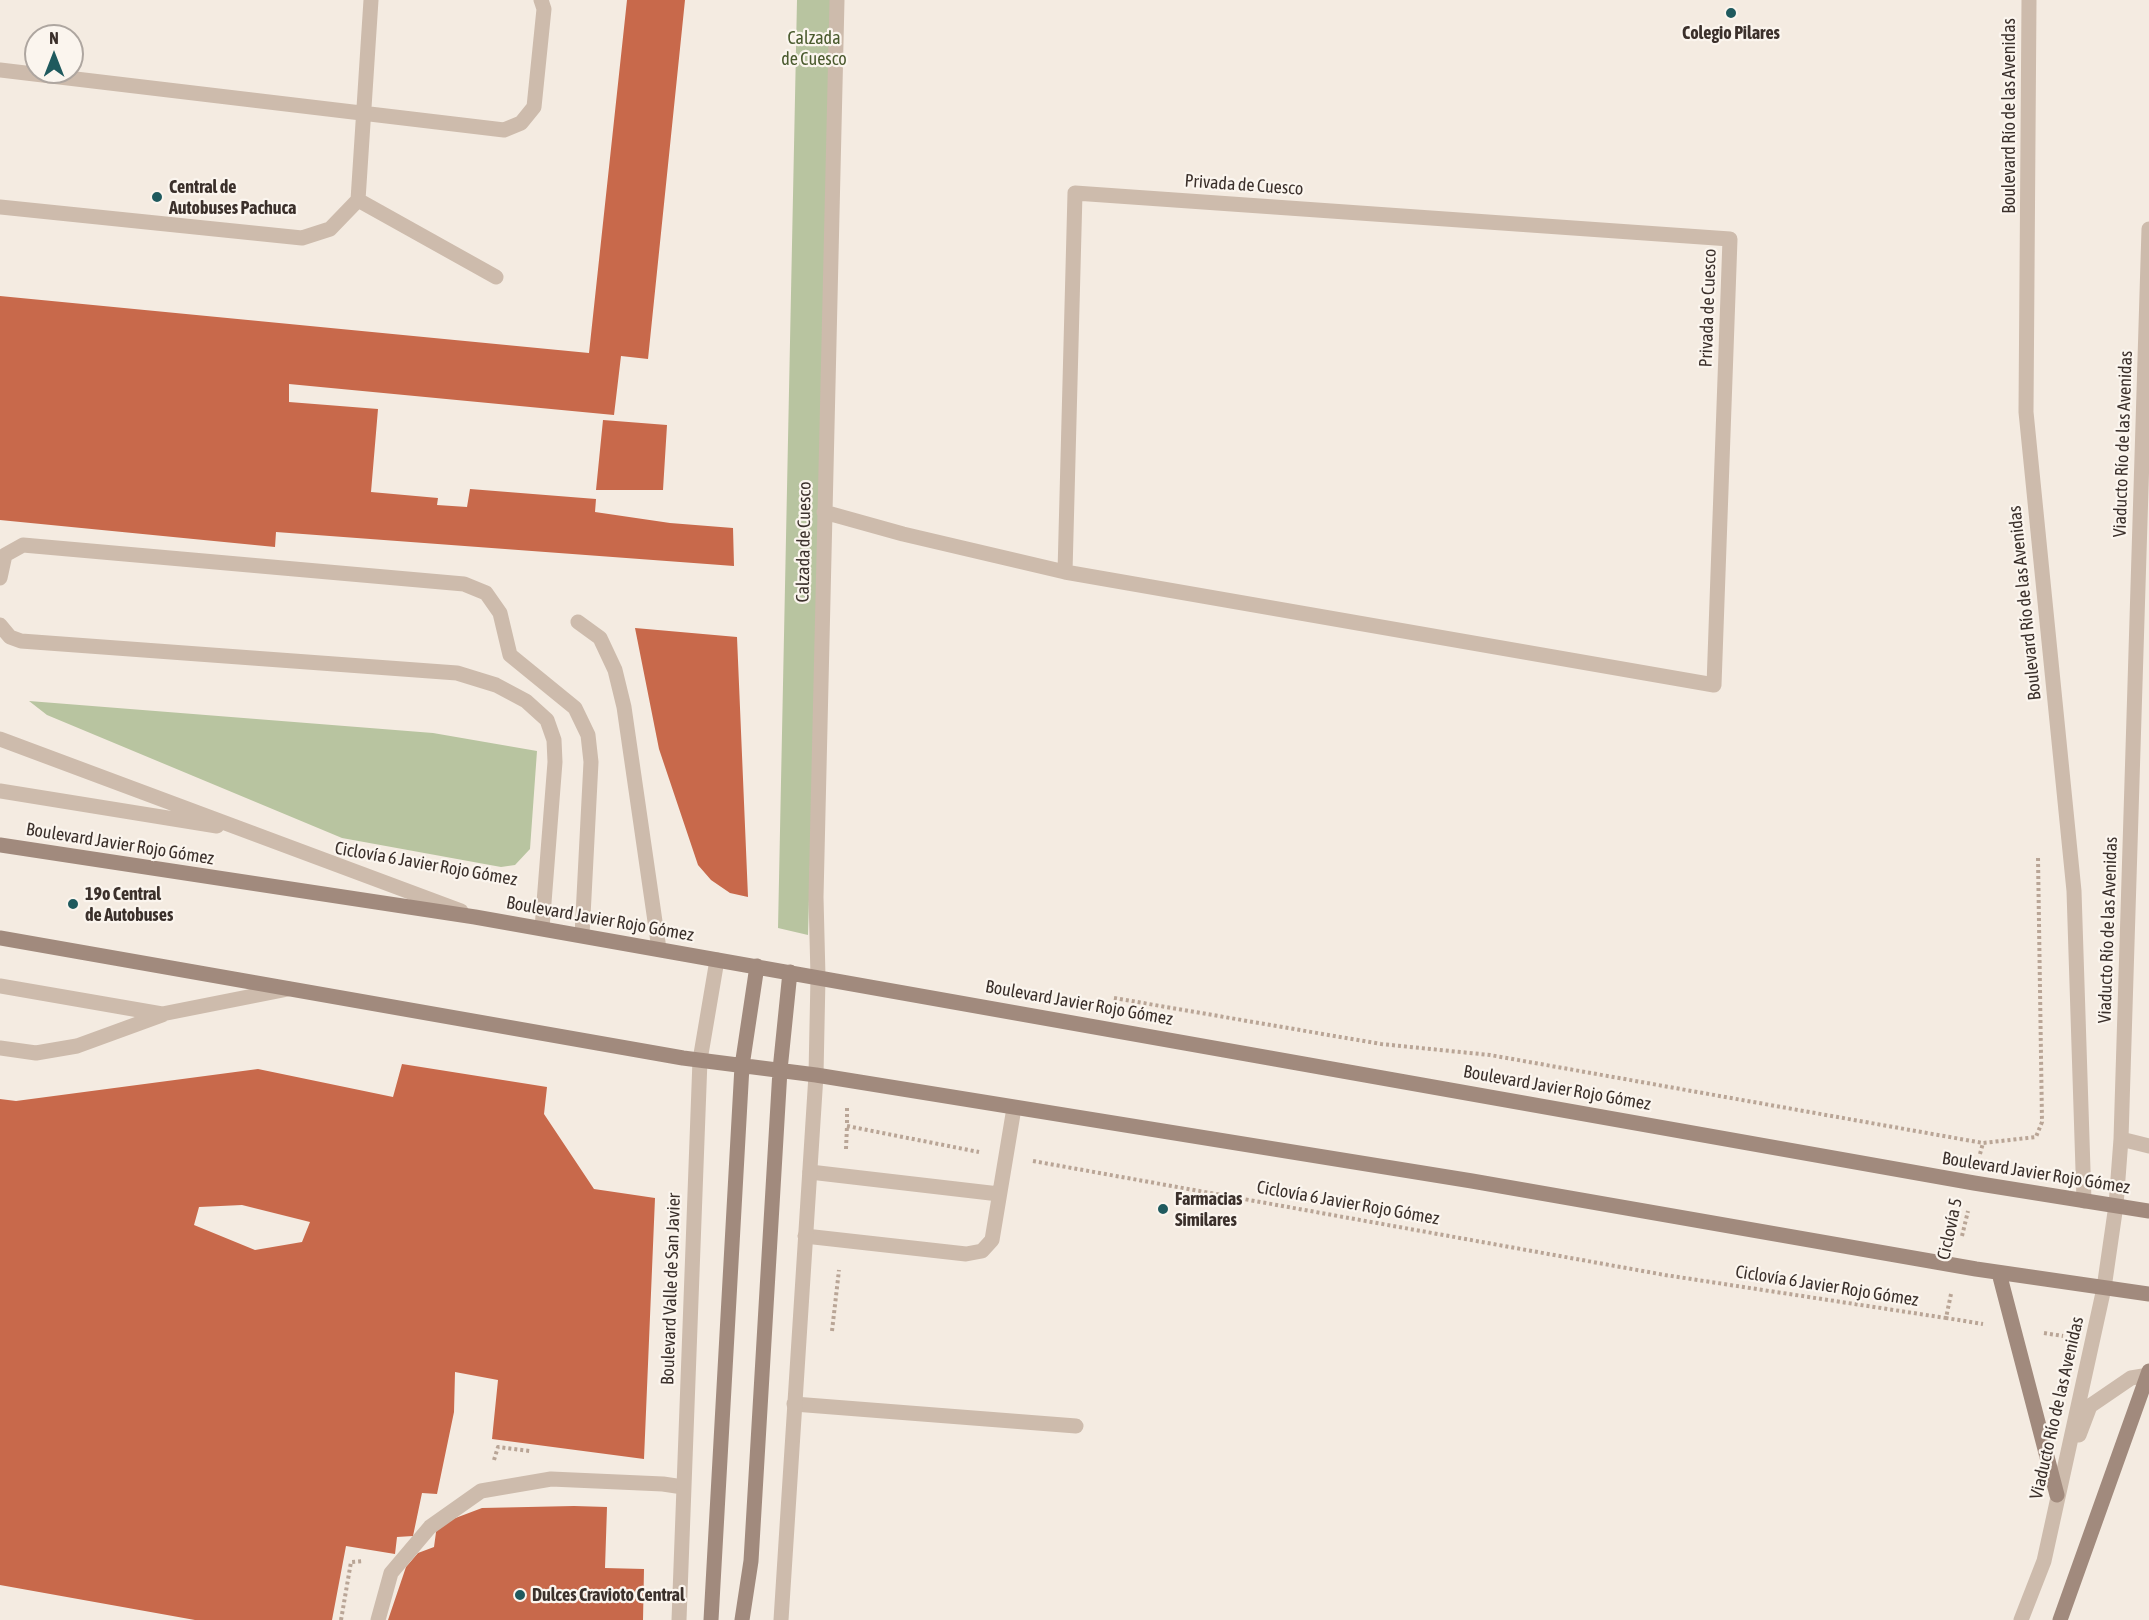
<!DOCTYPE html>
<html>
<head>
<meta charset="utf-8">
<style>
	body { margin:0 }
	#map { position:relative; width:2149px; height:1620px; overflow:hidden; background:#f4ebe1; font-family:"Asap Condensed",sans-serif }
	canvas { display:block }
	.north { position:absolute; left:24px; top:24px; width:60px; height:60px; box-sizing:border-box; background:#fbf5ee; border:2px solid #aea6a0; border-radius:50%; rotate:0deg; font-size:16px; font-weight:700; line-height:24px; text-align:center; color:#3b302b }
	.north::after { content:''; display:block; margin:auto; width:21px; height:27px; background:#1f5a5e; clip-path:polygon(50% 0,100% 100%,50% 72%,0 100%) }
</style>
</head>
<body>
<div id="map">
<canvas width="2149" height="1620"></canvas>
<div class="north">N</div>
</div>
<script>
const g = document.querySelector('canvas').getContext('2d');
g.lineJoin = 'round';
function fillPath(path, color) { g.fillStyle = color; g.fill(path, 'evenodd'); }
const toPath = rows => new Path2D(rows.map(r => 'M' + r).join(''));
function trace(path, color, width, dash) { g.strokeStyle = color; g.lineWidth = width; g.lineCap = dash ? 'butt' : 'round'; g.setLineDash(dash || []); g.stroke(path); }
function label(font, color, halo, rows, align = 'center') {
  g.font = font + ' "Asap Condensed",sans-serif'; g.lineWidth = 4.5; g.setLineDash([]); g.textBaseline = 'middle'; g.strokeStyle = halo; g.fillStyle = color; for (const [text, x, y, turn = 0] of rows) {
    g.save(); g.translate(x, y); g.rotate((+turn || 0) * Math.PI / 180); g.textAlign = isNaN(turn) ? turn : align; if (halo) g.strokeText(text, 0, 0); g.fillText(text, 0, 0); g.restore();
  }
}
const green = toPath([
	[797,0,834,0,808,935,778,928],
	[29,701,433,733,537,751,530,849,515,865,501,867,342,838,47,715]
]);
const building = toPath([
	[627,0,685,0,648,359,621,356,614,415,289,384,289,402,378,409,371,492,438,498,437,505,467,507,470,489,596,499,595,512,670,523,733,528,734,566,276,532,275,547,0,520,0,296,589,353],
	[603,420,667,425,663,490,596,490],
	[635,628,737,637,748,897,730,893,711,880,698,865,659,749],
	[402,1064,547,1087,544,1114,594,1189,655,1198,644,1459,492,1439,498,1380,455,1372,454,1412,437,1494,422,1493,413,1536,397,1537,395,1554,346,1546,332,1620,195,1620,0,1585,0,1099,16,1101,258,1069,393,1097],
	[242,1205,310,1222,302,1242,255,1250,194,1225,199,1207],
	[574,1506,607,1507,605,1568,644,1569,643,1620,388,1620,406,1567,418,1553,434,1547,437,1525,482,1508]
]);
const path = toPath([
	[1114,998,1381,1044,1490,1055,1983,1143],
	[847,1108,847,1126,979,1152],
	[846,1149,847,1126],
	[1980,1154,1983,1143,2036,1137,2042,1122,2038,857],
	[1033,1161,1665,1275,1946,1318],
	[1962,1236,1968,1211],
	[1951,1294,1946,1318,1983,1324],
	[832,1331,839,1270],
	[2044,1333,2063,1336],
	[494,1460,498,1447,530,1451],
	[341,1620,351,1562,364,1561]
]);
const service = toPath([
	[0,70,504,130,521,123,534,107,544,9,541,0],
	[358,200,496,277],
	[0,207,302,238,330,229,358,200,371,0],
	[0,578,5,555,23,545,464,584,486,593,500,613,510,655,575,708,588,735,591,762,582,935],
	[578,622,600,638,615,670,624,707,659,949],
	[0,625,10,637,21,641,457,673,496,685,526,701,547,720,554,740,555,762,542,928],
	[0,739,461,911],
	[0,791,217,826],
	[0,986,162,1014,288,989],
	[0,1048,36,1053,77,1046,162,1015],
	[810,1172,999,1194],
	[805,1236,966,1254,982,1251,992,1240,1014,1108],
	[794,1404,1076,1426],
	[378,1620,391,1573,430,1527,481,1491,551,1479,663,1484,683,1487]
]);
const minor = toPath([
	[2029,0,2026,412,2074,891,2084,1201],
	[824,512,903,534,1065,572,1714,685,1730,239,1075,193,1065,572],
	[818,977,816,897,837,0]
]);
const tertiary = toPath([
	[2121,1139,2149,1146],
	[2079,1435,2090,1406,2131,1378,2149,1375],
	[679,1620,700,1060,717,960],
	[781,1620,816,1075,818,977],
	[2021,1620,2044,1561,2104,1288,2116,1205,2121,1139,2149,229]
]);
const secondary = toPath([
	[0,845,475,917,1974,1183,2149,1211],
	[0,938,683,1058,816,1075,1472,1181,1976,1269,2149,1294],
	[1999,1273,2057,1495],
	[711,1620,742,1066,757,966],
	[742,1620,751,1561,780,1070,790,972]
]);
const secondaryBridge = toPath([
	[2060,1620,2149,1371]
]);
const markers = [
	[1731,13,6,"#1f5a5e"],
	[157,197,6,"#1f5a5e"],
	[73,904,6,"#1f5a5e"],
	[1163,1209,6,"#1f5a5e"],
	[520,1595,6,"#1f5a5e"]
];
const poiNames = [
	["Colegio Pilares",1731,33,"center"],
	["Central de",169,187],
	["Autobuses Pachuca",169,208],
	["19o Central",85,894],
	["de Autobuses",85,915],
	["Farmacias",1175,1199],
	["Similares",1175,1220],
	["Dulces Cravioto Central",532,1595]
];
const parkNames = [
	["Calzada",814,38],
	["de Cuesco",814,59]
];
const streetNames = [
	["Boulevard Río de las Avenidas",2009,116,-90],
	["Privada de Cuesco",1244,185,4],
	["Privada de Cuesco",1708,308,-88],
	["Viaducto Río de las Avenidas",2123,444,-88],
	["Calzada de Cuesco",804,542,-89],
	["Boulevard Río de las Avenidas",2025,603,-96],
	["Boulevard Javier Rojo Gómez",120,844,9],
	["Ciclovía 6 Javier Rojo Gómez",426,864,10],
	["Boulevard Javier Rojo Gómez",600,919,10],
	["Viaducto Río de las Avenidas",2108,930,-88],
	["Boulevard Javier Rojo Gómez",1079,1003,10],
	["Boulevard Javier Rojo Gómez",1557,1088,10],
	["Boulevard Javier Rojo Gómez",2036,1173,9],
	["Ciclovía 6 Javier Rojo Gómez",1348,1203,10],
	["Ciclovía 5",1950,1229,-78],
	["Ciclovía 6 Javier Rojo Gómez",1827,1286,9],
	["Boulevard Valle de San Javier",671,1289,-88],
	["Viaducto Río de las Avenidas",2057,1408,-77]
];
fillPath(green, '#b8c4a0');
fillPath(building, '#c8694b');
trace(path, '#b9a596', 4, [3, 3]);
trace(service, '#cdbbac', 15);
trace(minor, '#cdbbac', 15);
trace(tertiary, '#cdbbac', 15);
trace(secondary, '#a18a7d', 15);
trace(secondaryBridge, '#a18a7d', 15);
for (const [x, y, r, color] of markers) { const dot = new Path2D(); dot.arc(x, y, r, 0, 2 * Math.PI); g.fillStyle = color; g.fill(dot); trace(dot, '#fbf5ee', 2); }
label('bold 18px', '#3b302b', '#fbf5ee', poiNames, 'left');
label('18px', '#4a5a2e', '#fbf5ee', parkNames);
label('18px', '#3b302b', '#fbf5ee', streetNames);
</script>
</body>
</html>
